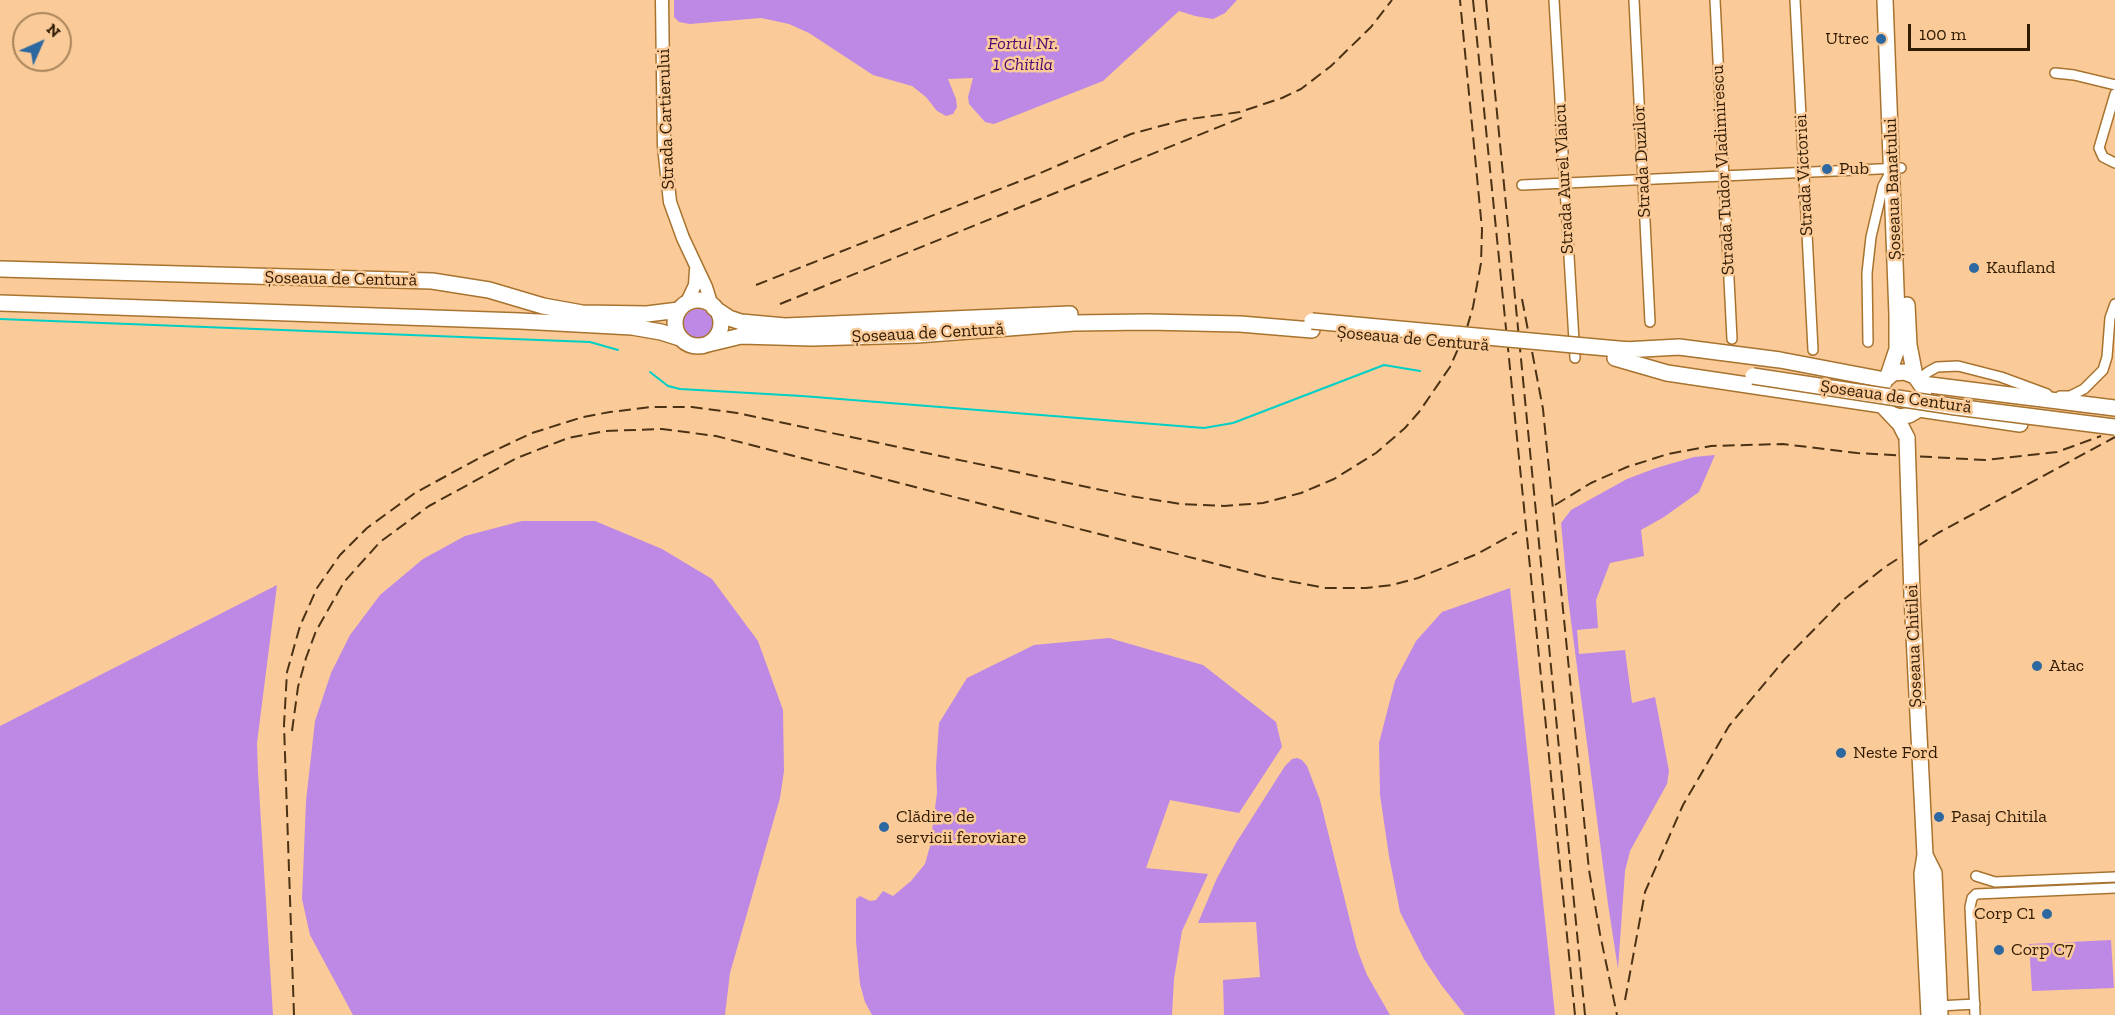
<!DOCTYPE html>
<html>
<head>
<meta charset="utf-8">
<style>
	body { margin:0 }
	#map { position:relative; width:2115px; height:1015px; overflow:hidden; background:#facb98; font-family:"Zilla Slab",serif }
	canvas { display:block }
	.north { position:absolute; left:12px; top:12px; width:60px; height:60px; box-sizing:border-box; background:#facb98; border:2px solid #a9845b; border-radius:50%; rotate:45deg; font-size:16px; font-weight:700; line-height:24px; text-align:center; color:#301a00 }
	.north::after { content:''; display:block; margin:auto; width:21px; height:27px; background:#2d68a0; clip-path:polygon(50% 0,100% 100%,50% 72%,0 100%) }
	.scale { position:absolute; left:1908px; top:24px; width:122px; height:27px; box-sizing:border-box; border:3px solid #301a00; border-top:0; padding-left:8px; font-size:18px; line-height:21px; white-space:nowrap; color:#301a00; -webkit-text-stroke:4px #facb98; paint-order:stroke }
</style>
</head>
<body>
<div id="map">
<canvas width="2115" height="1015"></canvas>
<div class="north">N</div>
<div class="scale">100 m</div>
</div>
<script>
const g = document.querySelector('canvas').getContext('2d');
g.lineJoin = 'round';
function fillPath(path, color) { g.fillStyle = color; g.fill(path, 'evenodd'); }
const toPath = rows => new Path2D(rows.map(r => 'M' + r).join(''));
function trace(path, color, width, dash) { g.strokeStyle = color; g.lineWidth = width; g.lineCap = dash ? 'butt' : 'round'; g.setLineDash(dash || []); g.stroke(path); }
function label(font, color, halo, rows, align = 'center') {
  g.font = font + ' "Zilla Slab",serif'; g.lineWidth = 5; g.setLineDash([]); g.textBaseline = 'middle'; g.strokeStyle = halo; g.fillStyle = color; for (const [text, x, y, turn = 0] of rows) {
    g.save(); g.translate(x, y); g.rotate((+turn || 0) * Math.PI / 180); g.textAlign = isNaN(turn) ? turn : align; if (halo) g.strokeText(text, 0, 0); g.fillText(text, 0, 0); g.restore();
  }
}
const green = toPath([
	[674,0,1237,0,1225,13,1213,19,1195,16,1179,11,1103,81,994,124,985,122,969,104,968,97,973,78,948,79,956,99,957,107,953,114,946,116,937,111,926,97,912,86,873,75,809,33,789,24,761,18,690,24,679,22,674,17],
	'683 324a15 15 0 1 1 30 0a15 15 0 1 1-30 0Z',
	[1715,455,1699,492,1664,517,1641,530,1644,556,1610,563,1596,600,1598,628,1577,630,1579,654,1625,650,1632,703,1655,697,1669,771,1667,784,1630,851,1625,871,1618,969,1608,904,1568,598,1561,523,1571,510,1627,479,1656,468,1694,457],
	[522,521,595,521,662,549,712,579,758,641,783,710,784,771,780,798,730,973,725,1015,353,1015,310,935,302,899,306,801,315,721,331,673,350,635,380,595,423,559,465,536],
	[277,585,257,743,258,773,273,1015,0,1015,0,726],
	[1510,588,1555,1015,1465,1015,1442,986,1424,959,1400,912,1389,856,1380,795,1379,743,1395,681,1416,641,1442,612],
	[1109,638,1203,665,1276,722,1282,747,1239,813,1170,800,1146,868,1208,874,1182,931,1174,979,1172,1015,872,1015,865,1002,860,984,856,941,856,899,860,896,870,901,876,900,883,891,893,896,911,881,925,864,930,846,937,793,936,767,939,723,967,678,1034,645],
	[1297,758,1302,760,1307,766,1320,800,1357,949,1367,975,1390,1015,1224,1015,1223,980,1260,977,1256,922,1198,923,1217,878,1236,843,1285,766,1292,759],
	[2111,940,2114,988,2032,991,2029,944]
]);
const stream = toPath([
	[0,319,590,342,618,350],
	[650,372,668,386,680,389,802,396,1204,428,1233,423,1384,365,1420,371]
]);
const minor = toPath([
	[1554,0,1575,358],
	[1634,0,1650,322],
	[1715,0,1732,339],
	[1795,0,1813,350],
	[2055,73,2074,75,2115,85],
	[2115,94,2099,148,2103,157,2115,163],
	[1522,185,1901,168],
	[1868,342,1867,273,1871,237,1883,186,1890,173],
	[1919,379,1928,372,1937,367,1958,366,2001,377,2047,394],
	[2060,396,2070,396,2084,389,2103,370,2107,357,2110,318,2115,304],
	[1976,876,1995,882,2115,877],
	[1939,1006,1975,1004],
	[1975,1015,1970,907,1972,898,1976,894,2115,888]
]);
const tertiary = toPath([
	[662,0,664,146,670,202,683,238,706,287,712,306],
	[686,304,695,285,696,270]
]);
const primary = toPath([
	[1885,0,1897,315,1897,349,1888,376],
	[0,269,432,281,489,290,543,306,582,313,647,314,679,310],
	'675 323a23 23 0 1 1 46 0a23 23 0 1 1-46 0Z',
	[0,303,520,321,632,327,661,332,680,338],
	[1907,305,1909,345,1915,376],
	[714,308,729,318,741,322,785,326,1070,314],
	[708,344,741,336,812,338,917,335,1074,323,1147,322,1240,324,1312,330],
	[1585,346,1629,350],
	[1624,350,1679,347,1780,360,1885,380],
	[1615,358,1667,373,1882,405],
	[1922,384,2115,408],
	[1919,409,2020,424],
	[1891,414,1900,417,1909,415,1916,411,1922,405,1924,389,1915,376,1904,372,1893,373,1885,380,1879,394,1882,405,1900,424,1907,438],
	[1912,595,1925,855,1922,874,1929,1015],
	[1925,855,1934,873,1940,1015]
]);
const rail = toPath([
	[1473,0,1575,1015],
	[1486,0,1585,1015],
	[756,285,1038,174,1131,134,1183,120,1240,112,1282,98,1301,89,1331,66,1371,27,1392,0],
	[1522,299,1543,409,1589,870,1600,934,1617,1015],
	[780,304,1246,116],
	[1555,505,1591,483,1627,467,1668,454,1711,446,1783,444,1857,453,1985,460,2057,452,2101,436],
	[292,731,298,687,306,658,316,631,344,582,380,542,429,506,517,458,568,438,606,431,662,429,716,436,1267,577,1326,588,1366,588,1392,585,1418,578,1477,554,1517,532],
	[1625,1000,1645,892,1683,805,1729,726,1785,659,1843,600,1885,567,1938,533,2115,437],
	[294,1015,284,725,287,672,300,626,317,588,340,555,367,528,415,493,481,457,532,433,583,417,610,412,651,407,692,407,737,413,1130,496,1181,504,1224,506,1263,503,1301,493,1334,479,1376,453,1405,428,1419,412,1450,367,1466,331,1473,307,1481,263,1482,229,1460,0]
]);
const primaryBridge = toPath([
	[1312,321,1585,346],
	[1753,376,1956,407,2115,427],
	[1907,438,1912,595]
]);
const markers = [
	[1881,39,6,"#2d68a0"],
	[1827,169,6,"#2d68a0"],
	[1974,268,6,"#2d68a0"],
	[2037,666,6,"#2d68a0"],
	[1841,753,6,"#2d68a0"],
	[1939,817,6,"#2d68a0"],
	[884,827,6,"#2d68a0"],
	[2047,914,6,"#2d68a0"],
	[1999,950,6,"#2d68a0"]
];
const poiNames = [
	["Utrec",1869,39,"right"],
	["Pub",1839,169],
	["Kaufland",1986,268],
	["Atac",2049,666],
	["Neste Ford",1853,753],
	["Clădire de",896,817],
	["servicii feroviare",896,838],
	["Pasaj Chitila",1951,817],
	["Corp C1",2035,914,"right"],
	["Corp C7",2011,950]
];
const parkNames = [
	["Fortul Nr.",1023,44],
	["1 Chitila",1023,65]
];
const streetNames = [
	["Strada Cartierului",666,119,-92],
	["Strada Duzilor",1642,161,-93],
	["Strada Tudor Vladimirescu",1723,170,-93],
	["Strada Victoriei",1804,175,-93],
	["Strada Aurel Vlaicu",1564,179,-93],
	["Șoseaua Banatului",1893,189,-92],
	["Șoseaua de Centură",341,279,1],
	["Șoseaua de Centură",928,333,-3],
	["Șoseaua de Centură",1413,339,5],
	["Șoseaua de Centură",1896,397,8],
	["Șoseaua Chitilei",1914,646,-92]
];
fillPath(green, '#bd89e5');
trace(stream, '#00cfc6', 2);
trace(minor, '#a8732f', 12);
trace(tertiary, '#a8732f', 15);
trace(primary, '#a8732f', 18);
trace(minor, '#fff', 9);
trace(tertiary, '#fff', 12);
trace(primary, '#fff', 15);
trace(rail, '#4c3215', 2, [12, 6]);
trace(primaryBridge, '#a8732f', 18, []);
trace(primaryBridge, '#fff', 15);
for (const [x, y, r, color] of markers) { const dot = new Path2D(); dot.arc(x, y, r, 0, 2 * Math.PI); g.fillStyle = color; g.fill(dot); trace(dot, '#facb98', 2); }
label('18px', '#301a00', '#facb98', poiNames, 'left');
label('italic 18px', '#4c076f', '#facb98', parkNames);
label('18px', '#301a00', '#facb98', streetNames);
</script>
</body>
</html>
